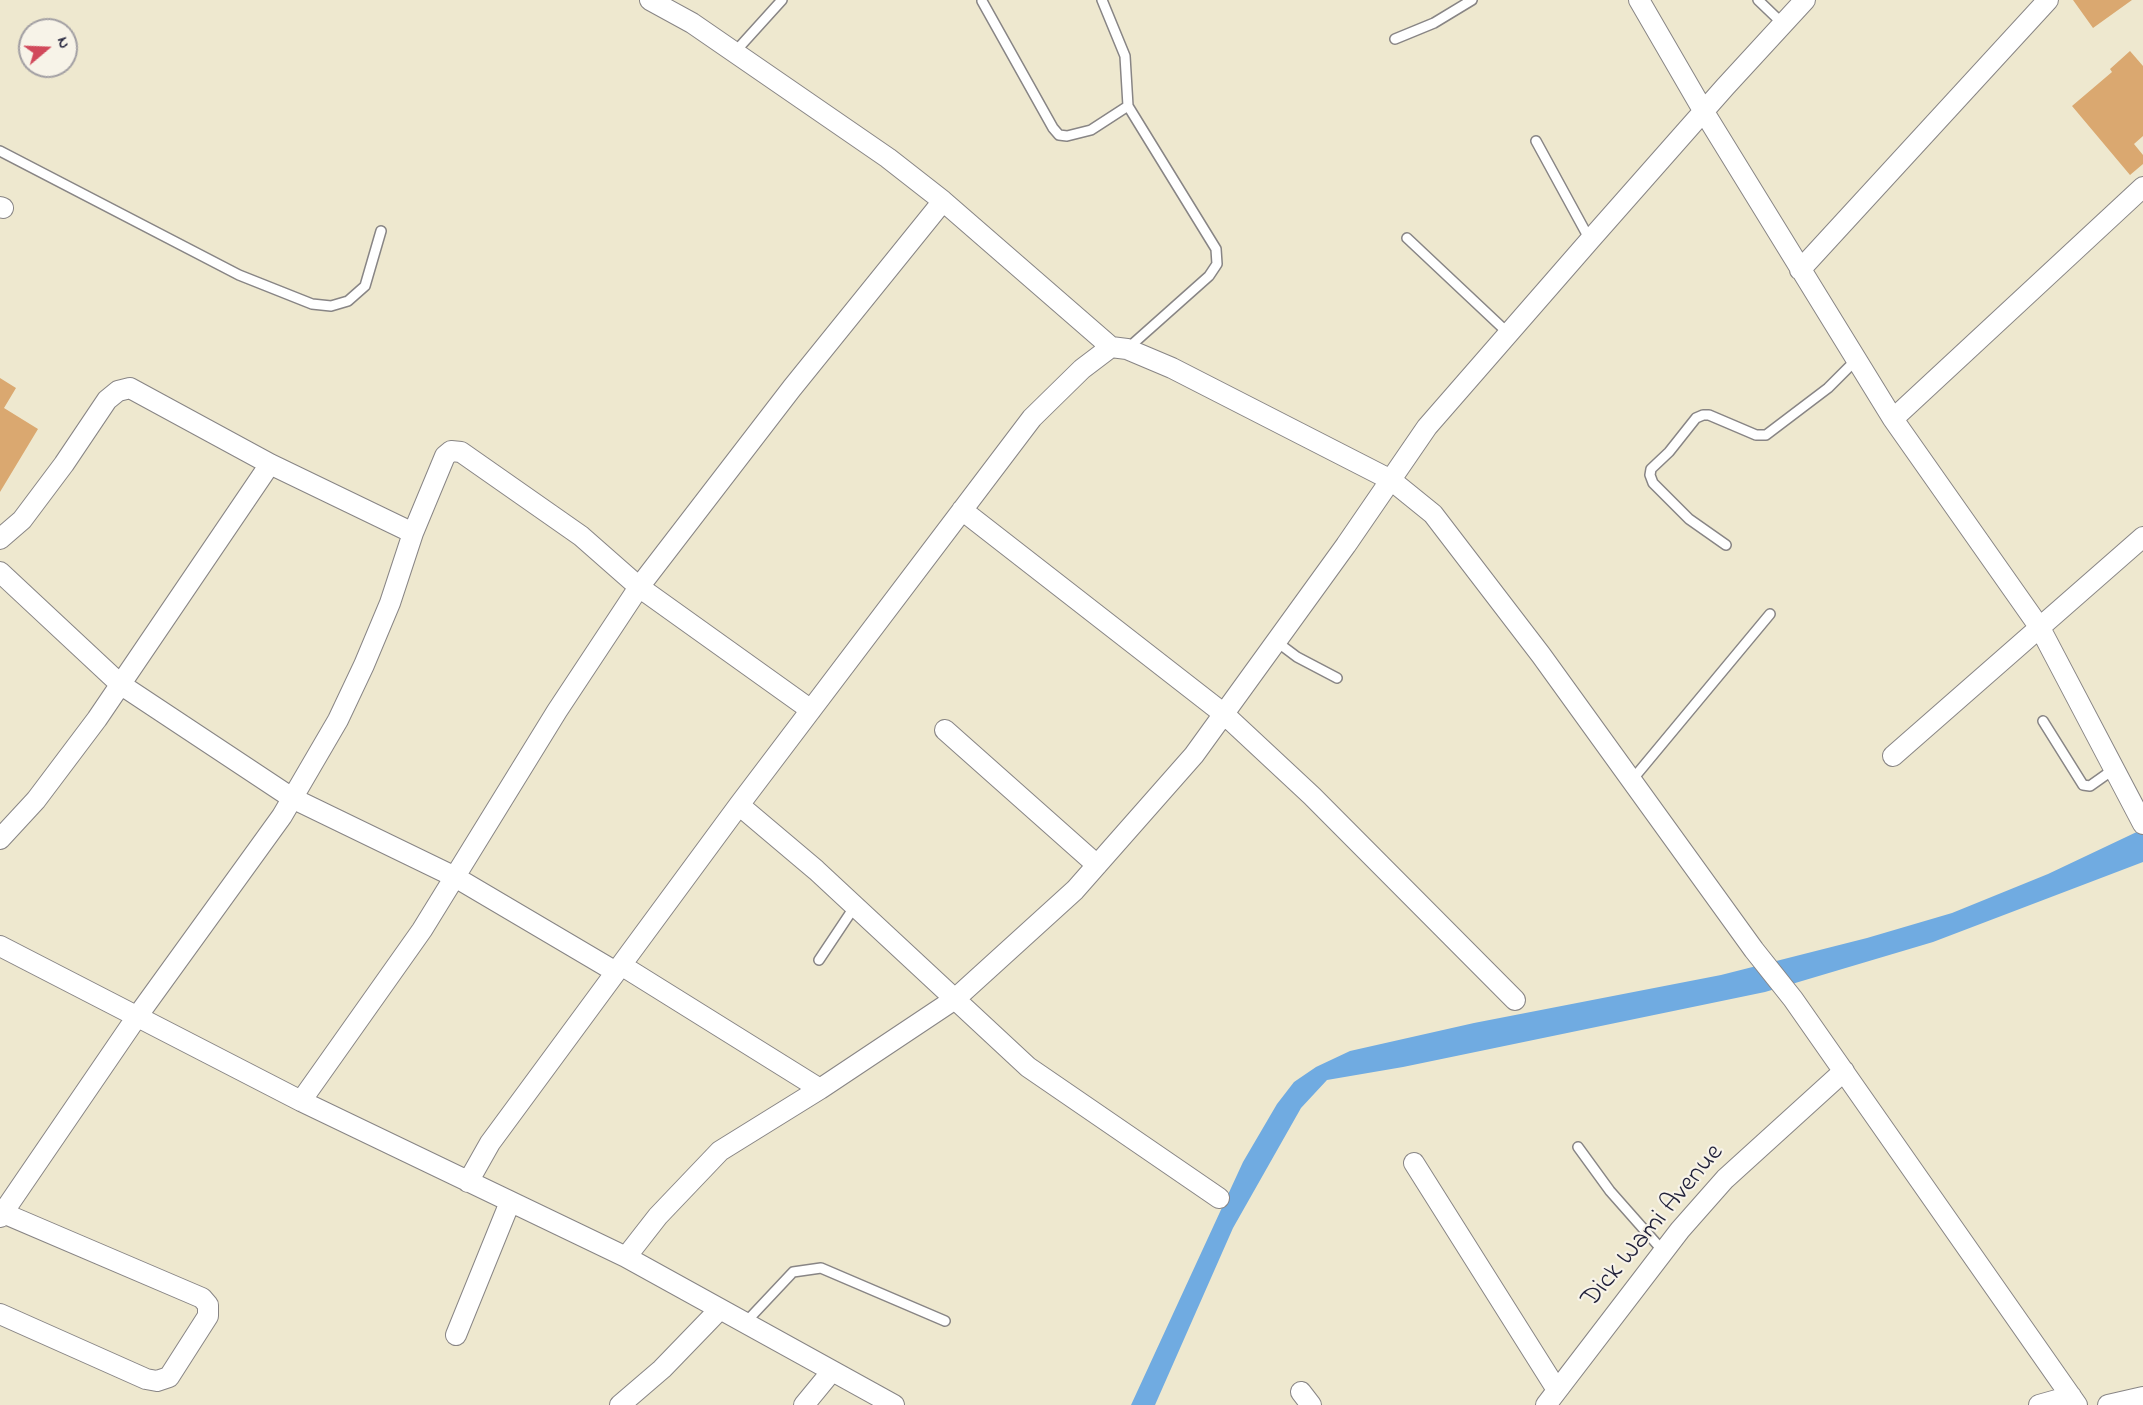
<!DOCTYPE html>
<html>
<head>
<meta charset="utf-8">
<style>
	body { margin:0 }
	#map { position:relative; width:2143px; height:1405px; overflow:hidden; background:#eee8cf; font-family:"Indie Flower",sans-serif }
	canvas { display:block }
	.north { position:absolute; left:18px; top:18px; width:60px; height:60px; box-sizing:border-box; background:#f7f3e8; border:2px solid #a29fa3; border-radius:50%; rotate:71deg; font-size:16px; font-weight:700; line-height:24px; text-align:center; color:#22223b }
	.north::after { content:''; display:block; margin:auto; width:21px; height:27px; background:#d1495b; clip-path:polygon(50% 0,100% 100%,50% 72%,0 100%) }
</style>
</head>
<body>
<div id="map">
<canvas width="2143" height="1405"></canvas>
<div class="north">N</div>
</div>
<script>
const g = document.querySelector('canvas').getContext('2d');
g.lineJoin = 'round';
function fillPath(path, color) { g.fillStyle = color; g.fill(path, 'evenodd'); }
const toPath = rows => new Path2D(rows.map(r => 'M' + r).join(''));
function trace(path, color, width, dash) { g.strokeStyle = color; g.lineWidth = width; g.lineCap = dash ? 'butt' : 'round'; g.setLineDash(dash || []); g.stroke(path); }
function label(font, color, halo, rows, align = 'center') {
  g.font = font + ' "Indie Flower",sans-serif'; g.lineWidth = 4.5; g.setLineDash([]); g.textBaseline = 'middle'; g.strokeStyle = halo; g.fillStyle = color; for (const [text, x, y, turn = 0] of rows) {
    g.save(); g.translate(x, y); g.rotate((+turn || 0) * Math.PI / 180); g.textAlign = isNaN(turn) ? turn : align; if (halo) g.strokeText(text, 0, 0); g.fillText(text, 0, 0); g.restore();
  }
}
const water = toPath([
	[2143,829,2143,862,1933,942,1765,992,1403,1067,1327,1080,1301,1108,1233,1228,1155,1405,1131,1405,1243,1162,1277,1104,1294,1082,1316,1067,1350,1051,1474,1023,1721,975,1867,938,1952,913,2048,874]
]);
const building = toPath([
	[2073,0,2132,0,2093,28],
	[2130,51,2143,66,2143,136,2134,144,2143,155,2143,164,2130,175,2072,106,2112,72,2110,69],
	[0,378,16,388,4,408,38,429,0,492]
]);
const service = toPath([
	[1102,0,1125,56,1128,106,1216,249,1217,264,1209,276,1127,349],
	[1758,0,1783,24],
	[982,1,1053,128,1059,135,1067,136,1091,130,1128,106],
	[1395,39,1434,23,1472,0],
	[734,53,782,0],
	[1536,141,1590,240],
	[0,151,239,275,312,304,331,306,348,301,365,286,381,231],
	[1407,238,1508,333],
	[1726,545,1689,519,1653,483,1650,475,1651,469,1669,452,1696,418,1703,415,1709,415,1756,435,1766,435,1828,388,1856,360],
	[1277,642,1297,657,1337,678],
	[2043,721,2083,785,2090,786,2114,769],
	[1632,780,1770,614],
	[819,960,855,906],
	[1578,1147,1610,1191,1663,1251],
	[745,1323,793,1272,821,1268,945,1321]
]);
const minor = toPath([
	[650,0,692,23,888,158,943,201,1111,347],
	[1639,0,1704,112,1893,419,2040,628,2143,824],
	[0,207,3,208],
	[1800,270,2048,0],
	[1893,419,2143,187],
	[962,510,1224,714,1312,796,1515,1000],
	[0,539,22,520,64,464,107,400,118,391,130,388,270,464,413,533],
	[0,572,120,684,292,798,455,877,616,972],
	[945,730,1097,865],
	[1893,756,2143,537],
	[739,805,816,870,1028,1067,1219,1198],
	[0,839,36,800,97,719,270,464],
	[0,946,301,1101,626,1257,894,1405],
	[621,965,820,1089],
	[301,1101,422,930,557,711,639,587,792,388,943,201],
	[1414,1163,1557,1390],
	[468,1182,490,1143,739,805,1032,418,1082,369,1111,347,1127,349,1172,368,1391,480,1433,514,1541,655,1754,950,1793,999,2077,1405],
	[0,1217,136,1018,282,816,338,720,364,665,390,603,413,533,445,456,451,451,461,452,581,536,639,587,811,710],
	[626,1257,658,1216,720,1151,820,1089,955,999,1075,890,1194,755,1346,545,1427,427,1590,240,1725,87,1805,0],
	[0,1314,146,1379,157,1381,169,1377,208,1316,208,1305,202,1298,3,1213],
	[456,1335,510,1202],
	[1301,1392,1311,1405],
	[620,1405,662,1369,720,1309],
	[804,1405,832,1371],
	[1546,1405,1680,1230,1725,1179,1844,1071],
	[2039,1405,2071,1396],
	[2108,1405,2143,1397]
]);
const streetNames = [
	["Dick Wami Avenue",1654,1227,-50]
];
fillPath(water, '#70abe1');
fillPath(building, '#daa870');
trace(service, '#888585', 12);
trace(minor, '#888585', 22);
trace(service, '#fff', 9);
trace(minor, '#fff', 20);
label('27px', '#22223b', '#f7f3e8', streetNames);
</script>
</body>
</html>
